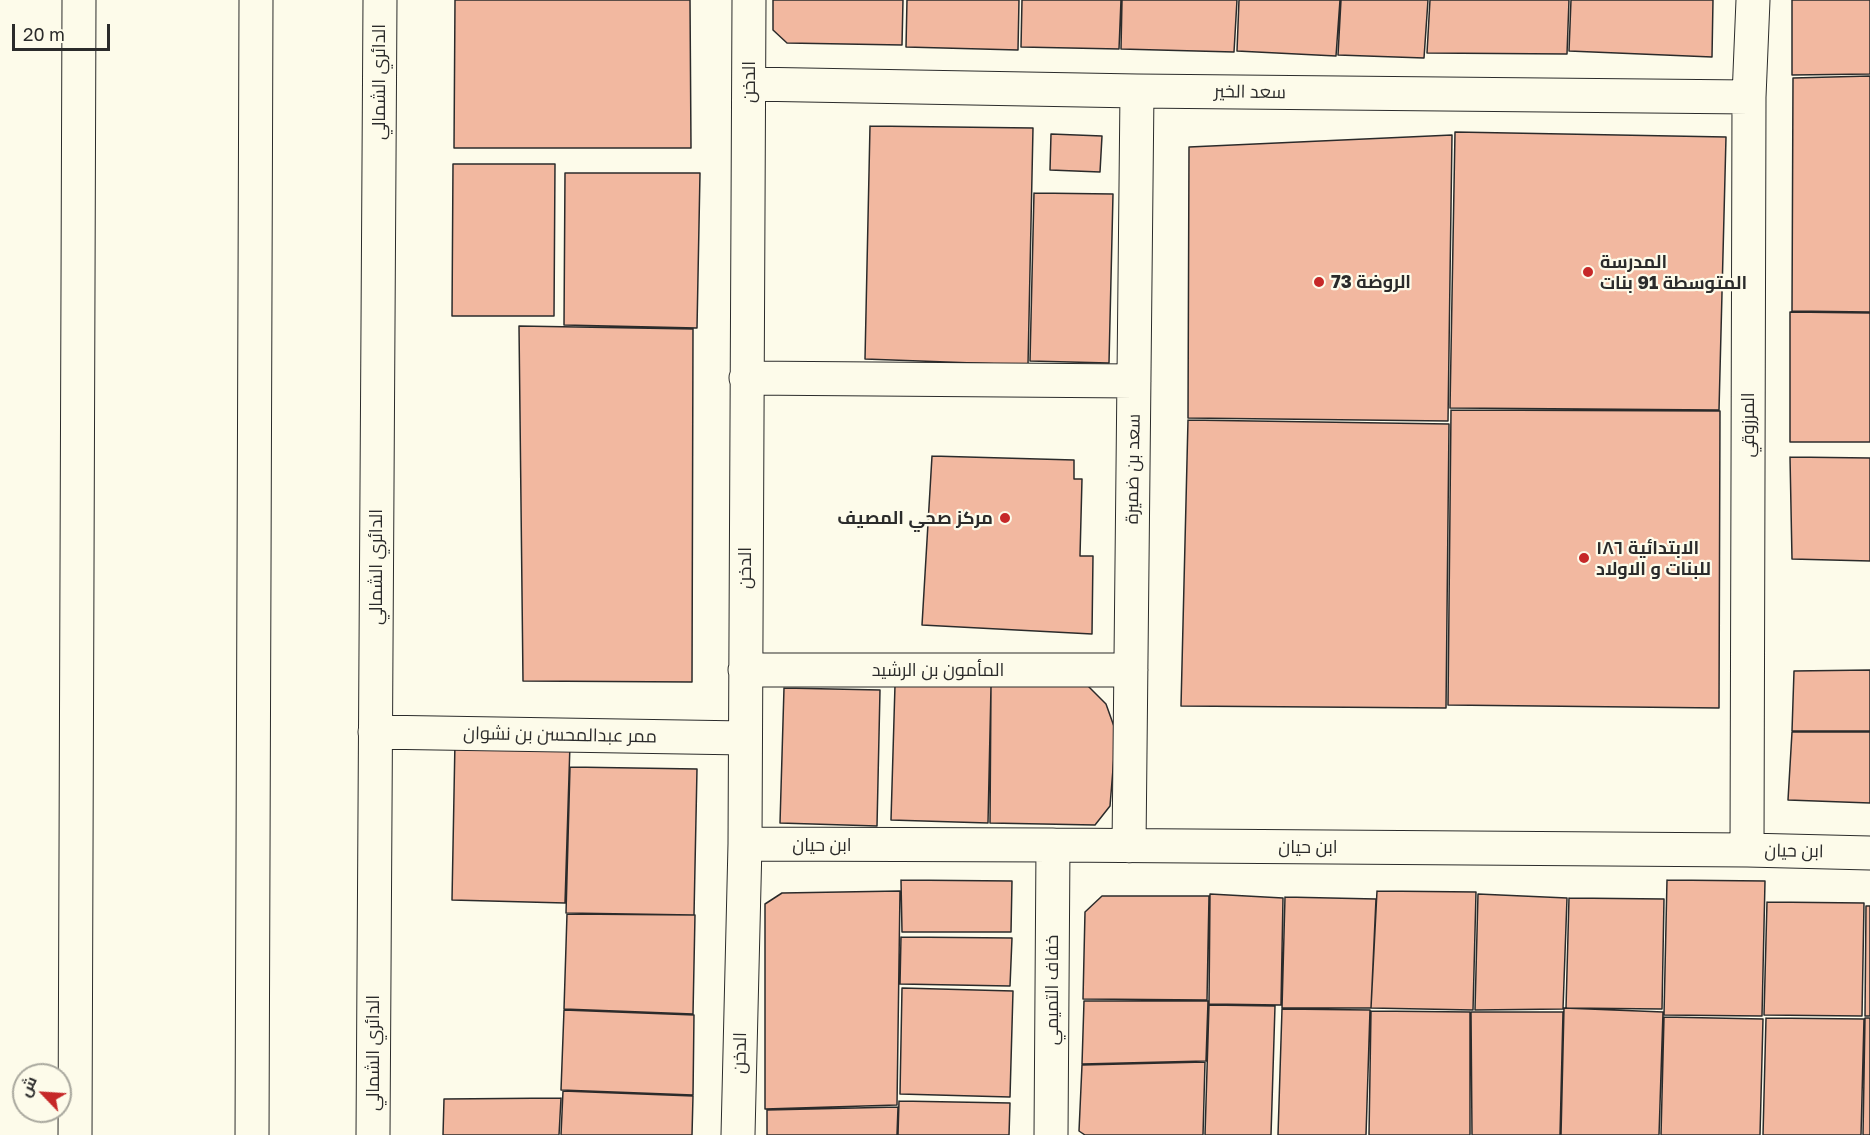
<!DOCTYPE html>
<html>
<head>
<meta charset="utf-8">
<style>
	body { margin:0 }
	#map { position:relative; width:1870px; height:1135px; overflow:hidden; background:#fdfbea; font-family:"Golos Text",Cairo,sans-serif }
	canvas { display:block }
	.north { position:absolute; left:12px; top:1063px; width:60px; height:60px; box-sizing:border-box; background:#fdfbea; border:2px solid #a9a89e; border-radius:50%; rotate:295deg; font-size:16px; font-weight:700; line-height:24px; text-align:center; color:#2b2b2b }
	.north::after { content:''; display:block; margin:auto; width:21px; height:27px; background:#c62828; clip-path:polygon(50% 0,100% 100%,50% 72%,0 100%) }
	.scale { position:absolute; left:12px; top:24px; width:98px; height:27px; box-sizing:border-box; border:3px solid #2b2b2b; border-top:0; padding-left:8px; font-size:18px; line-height:21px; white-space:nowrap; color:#2b2b2b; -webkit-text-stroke:4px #fdfbea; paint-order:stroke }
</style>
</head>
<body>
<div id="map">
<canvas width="1870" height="1135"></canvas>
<div class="north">ش</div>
<div class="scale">20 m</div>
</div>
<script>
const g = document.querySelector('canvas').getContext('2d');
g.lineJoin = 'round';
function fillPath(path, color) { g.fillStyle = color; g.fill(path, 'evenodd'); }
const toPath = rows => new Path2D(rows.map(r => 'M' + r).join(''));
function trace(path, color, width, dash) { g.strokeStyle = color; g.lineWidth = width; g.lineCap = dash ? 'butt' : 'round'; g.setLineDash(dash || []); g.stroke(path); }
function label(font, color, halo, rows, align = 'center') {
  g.font = font + ' "Golos Text",Cairo,sans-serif'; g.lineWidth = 4.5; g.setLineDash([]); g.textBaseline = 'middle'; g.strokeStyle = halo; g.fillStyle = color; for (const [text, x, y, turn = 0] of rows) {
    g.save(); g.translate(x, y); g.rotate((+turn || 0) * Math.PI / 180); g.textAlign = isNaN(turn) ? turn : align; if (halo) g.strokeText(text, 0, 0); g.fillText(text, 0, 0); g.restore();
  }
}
const building = toPath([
	[455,0,690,0,691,148,454,148,455,0],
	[773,0,903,0,902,45,787,43,773,30,773,0],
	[907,0,1019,0,1018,50,906,47,907,0],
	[1022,0,1121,0,1119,49,1021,47,1022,0],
	[1122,0,1237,0,1234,52,1121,49,1122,0],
	[1239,0,1340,0,1336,56,1237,51,1239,0],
	[1341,0,1428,0,1424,58,1338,55,1341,0],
	[1430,0,1569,0,1567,54,1427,53,1430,0],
	[1571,0,1713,0,1712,57,1569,51,1571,0],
	[1792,0,1870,0,1870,74,1792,75,1792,0],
	[1870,76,1870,312,1792,311,1793,78,1870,76],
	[870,126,1033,128,1028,365,865,359,870,126],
	[1455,132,1726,137,1719,410,1450,408,1455,132],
	[1051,134,1102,136,1100,172,1050,170,1051,134],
	[1452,135,1448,421,1188,418,1189,147,1452,135],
	[453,164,555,164,554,316,452,316,453,164],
	[565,173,700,173,697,328,564,325,565,173],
	[1034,193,1113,194,1109,363,1030,361,1034,193],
	[1790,312,1870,313,1870,442,1790,442,1790,312],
	[519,326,693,329,692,682,523,681,519,326],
	[1451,410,1720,411,1719,708,1448,705,1451,410],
	[1188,420,1449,424,1446,708,1181,706,1188,420],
	[932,456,1074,460,1074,479,1082,479,1080,556,1093,556,1092,634,922,625,932,456],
	[1790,457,1870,458,1870,561,1792,559,1790,457],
	[1870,670,1870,731,1792,731,1794,671,1870,670],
	[895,685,991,686,988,823,891,820,895,685],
	[1087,685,1106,704,1116,732,1110,806,1095,825,990,823,991,686,1087,685],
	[784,688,880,690,877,826,780,823,784,688],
	[1792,732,1870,732,1870,803,1788,800,1792,732],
	[455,741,570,744,565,903,452,900,455,741],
	[570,767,697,769,694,915,566,913,570,767],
	[901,880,1012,881,1011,932,902,932,901,880],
	[1667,880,1765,881,1762,1016,1664,1015,1667,880],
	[900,891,897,1105,765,1109,765,904,782,893,900,891],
	[1377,891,1476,892,1473,1010,1371,1008,1377,891],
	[1210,894,1283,898,1281,1005,1209,1004,1210,894],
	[1478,894,1567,898,1563,1009,1475,1010,1478,894],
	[1102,896,1209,896,1207,1000,1083,999,1085,912,1102,896],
	[1285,897,1376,899,1371,1008,1282,1008,1285,897],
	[1569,898,1664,899,1662,1009,1566,1008,1569,898],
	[1767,902,1864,903,1862,1016,1764,1015,1767,902],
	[1866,906,1870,906,1870,1016,1865,1016,1866,906],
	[567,914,695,915,693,1014,564,1009,567,914],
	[901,937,1012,938,1010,986,900,984,901,937],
	[902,988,1013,991,1010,1097,900,1094,902,988],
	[1084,1001,1208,1001,1206,1061,1082,1064,1084,1001],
	[1209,1005,1275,1006,1271,1135,1205,1135,1209,1005],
	[1564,1008,1663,1012,1659,1135,1561,1135,1564,1008],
	[1282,1009,1370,1010,1366,1135,1278,1135,1282,1009],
	[564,1010,694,1015,693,1095,561,1090,564,1010],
	[1371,1011,1470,1012,1470,1135,1369,1135,1371,1011],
	[1471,1012,1563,1012,1560,1135,1472,1135,1471,1012],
	[1664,1017,1763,1019,1760,1135,1661,1135,1664,1017],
	[1766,1018,1864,1019,1861,1135,1763,1135,1766,1018],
	[1865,1018,1870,1018,1870,1135,1863,1135,1865,1018],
	[1205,1062,1203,1135,1085,1135,1079,1131,1082,1065,1205,1062],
	[563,1091,693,1096,692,1135,561,1135,563,1091],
	[561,1098,559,1135,443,1135,444,1099,561,1098],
	[899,1101,1010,1103,1009,1135,898,1135,899,1101],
	[898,1107,897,1135,767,1135,767,1110,898,1107]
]);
const minor = toPath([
	[750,84,1137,91,1749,97],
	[746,378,1134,381],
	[745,670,1131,670],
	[375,732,745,738],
	[745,844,1053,845,1747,850,1870,853],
	[1129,846,1137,91],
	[1747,850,1749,97,1753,0],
	[373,1135,380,0],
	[738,1135,745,844,749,0],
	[1051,1135,1053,845]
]);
const highway = toPath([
	[75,1135,79,0],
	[252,1135,256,0]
]);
const markers = [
	[1588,272,6,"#c62828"],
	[1319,282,6,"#c62828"],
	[1005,518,6,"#c62828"],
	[1584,558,6,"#c62828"]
];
const streetNames = [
	["الدائري الشمالي",379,82,-90],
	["الدخن",749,82,-90],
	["سعد الخير",1250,92,1],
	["المرزوقي",1748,425,-90],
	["سعد بن ضميرة",1133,469,-89],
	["الدائري الشمالي",376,567,-90],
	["الدخن",745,568,-90],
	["المأمون بن الرشيد",938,670],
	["ممر عبدالمحسن بن نشوان",560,735,1],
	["ابن حيان",822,845],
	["ابن حيان",1308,847],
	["ابن حيان",1794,851,1],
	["خفاف التميمي",1052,990,-90],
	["الدائري الشمالي",373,1053,-90],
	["الدخن",740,1053,-89]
];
const poiNames = [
	["المدرسة",1600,262],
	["المتوسطة 91 بنات",1600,283],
	["الروضة 73",1331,282],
	["مركز صحي المصيف",993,518,"right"],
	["الابتدائية ١٨٦",1596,548],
	["للبنات و الاولاد",1596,569]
];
fillPath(building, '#f2b8a0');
trace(building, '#2b2b2b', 1.5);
trace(minor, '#2b2b2b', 35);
trace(highway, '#2b2b2b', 35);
trace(minor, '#fdfbea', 33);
trace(highway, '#fdfbea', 33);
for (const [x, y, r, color] of markers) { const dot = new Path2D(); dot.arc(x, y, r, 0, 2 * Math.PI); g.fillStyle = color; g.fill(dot); trace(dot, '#fdfbea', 2); }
label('18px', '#2b2b2b', '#fdfbea', streetNames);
label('bold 18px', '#2b2b2b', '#fdfbea', poiNames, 'left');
</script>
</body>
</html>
